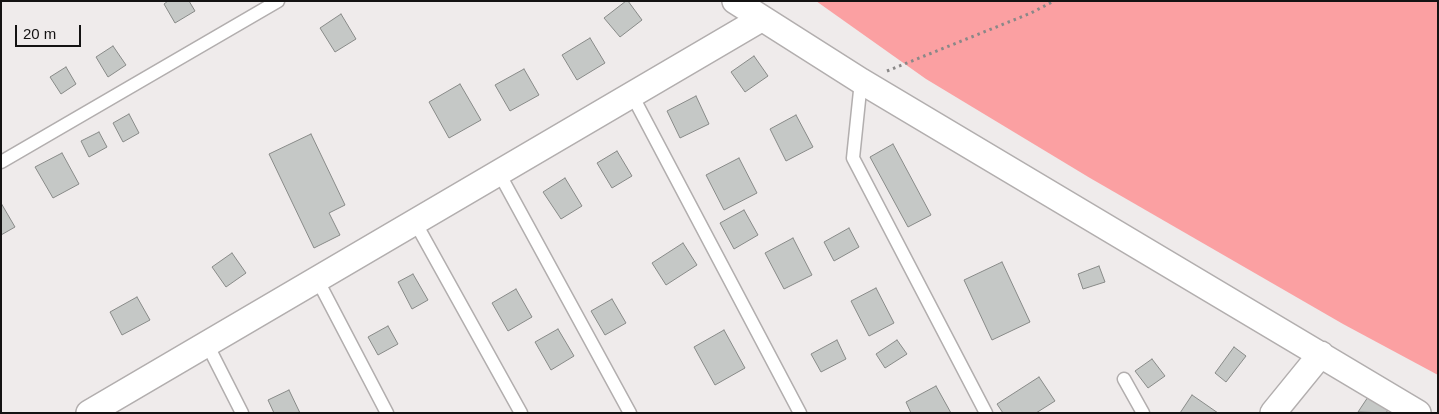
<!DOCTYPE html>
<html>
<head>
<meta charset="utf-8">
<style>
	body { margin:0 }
	#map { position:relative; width:1439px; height:414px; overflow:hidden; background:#efebeb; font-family:Arial,sans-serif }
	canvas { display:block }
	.frame { position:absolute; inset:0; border:2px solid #141313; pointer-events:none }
	.scale { position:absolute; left:15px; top:25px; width:66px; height:22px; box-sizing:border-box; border:2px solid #141313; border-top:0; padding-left:6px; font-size:15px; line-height:18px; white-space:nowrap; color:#141313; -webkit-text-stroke:4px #efebeb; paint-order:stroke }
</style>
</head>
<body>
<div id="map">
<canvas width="1439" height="414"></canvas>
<div class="frame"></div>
<div class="scale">20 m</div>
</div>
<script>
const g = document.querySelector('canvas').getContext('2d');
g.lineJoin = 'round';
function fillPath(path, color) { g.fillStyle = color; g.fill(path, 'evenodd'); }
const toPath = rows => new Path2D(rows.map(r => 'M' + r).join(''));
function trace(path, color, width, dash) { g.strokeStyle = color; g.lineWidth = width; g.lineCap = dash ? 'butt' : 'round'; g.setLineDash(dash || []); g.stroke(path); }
const forest = toPath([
	[816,1,1438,1,1438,375,1343,324,1090,178,926,79]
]);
const building = toPath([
	[168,1,189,1,195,11,175,23,164,4,168,1],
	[626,1,628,1,642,20,620,37,604,18,626,1],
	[341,14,356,39,335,52,320,28,341,14],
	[590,38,605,63,577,80,562,55,590,38],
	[113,46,126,65,108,77,96,57,113,46],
	[754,56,768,76,745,92,731,72,754,56],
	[66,67,76,84,61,94,50,77,66,67],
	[524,69,539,95,510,111,495,85,524,69],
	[460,84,481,120,449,138,429,102,460,84],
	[696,96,709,124,680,138,667,111,696,96],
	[129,114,139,133,123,142,113,123,129,114],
	[796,115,813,147,786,161,770,129,796,115],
	[99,132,107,147,89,157,81,141,99,132],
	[311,134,345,205,329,213,340,235,314,248,269,154,311,134],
	[893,144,931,215,908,227,870,157,893,144],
	[617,151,632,176,612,188,597,163,617,151],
	[62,153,79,184,53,198,35,167,62,153],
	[739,158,757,193,724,210,706,175,739,158],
	[565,178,582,206,561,219,543,192,565,178],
	[1,203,15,227,1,235,1,203],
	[744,210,758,235,734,249,720,223,744,210],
	[849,228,859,247,834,261,824,242,849,228],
	[793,238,812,275,784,289,765,253,793,238],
	[683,243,697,265,666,285,652,263,683,243],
	[232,253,246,273,226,287,212,267,232,253],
	[1002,262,1030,322,992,340,964,280,1002,262],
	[1099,266,1105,282,1083,289,1078,274,1099,266],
	[413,274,428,300,412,309,398,282,413,274],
	[876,288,894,323,869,336,851,301,876,288],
	[516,289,532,317,508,331,492,303,516,289],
	[137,297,150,320,122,335,110,312,137,297],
	[612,299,626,323,605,335,591,311,612,299],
	[388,326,398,344,378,355,368,337,388,326],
	[558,329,574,356,551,370,535,342,558,329],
	[724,330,745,368,715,385,694,347,724,330],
	[837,340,846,359,821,372,811,354,837,340],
	[897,340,907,354,885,368,876,354,897,340],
	[1234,347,1246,356,1226,382,1215,373,1234,347],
	[1152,359,1165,376,1148,388,1135,371,1152,359],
	[1039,377,1055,401,1036,413,1003,413,997,404,1039,377],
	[936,386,951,413,911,413,906,402,936,386],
	[289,390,300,413,274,413,268,400,289,390],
	[1192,395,1218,413,1180,413,1192,395],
	[1368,397,1388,410,1386,413,1358,412,1368,397]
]);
const path = toPath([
	[887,71,1031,13,1054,1]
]);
const service = toPath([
	[861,81,853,158,986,413],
	[632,95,800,413],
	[1,162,278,1],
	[499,173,630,413],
	[415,222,521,413],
	[317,279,387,413],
	[207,344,242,413],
	[1124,379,1143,413]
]);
const minor = toPath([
	[735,1,861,81,1418,413],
	[89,413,761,19],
	[1273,413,1321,354]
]);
fillPath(forest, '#fba0a2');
fillPath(building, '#c5c8c6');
trace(building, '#888a88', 1);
trace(service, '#b2aeae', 15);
trace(minor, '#b2aeae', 28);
trace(path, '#8a8888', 3, [2.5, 4]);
trace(service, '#fff', 12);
trace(minor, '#fff', 25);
</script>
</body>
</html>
